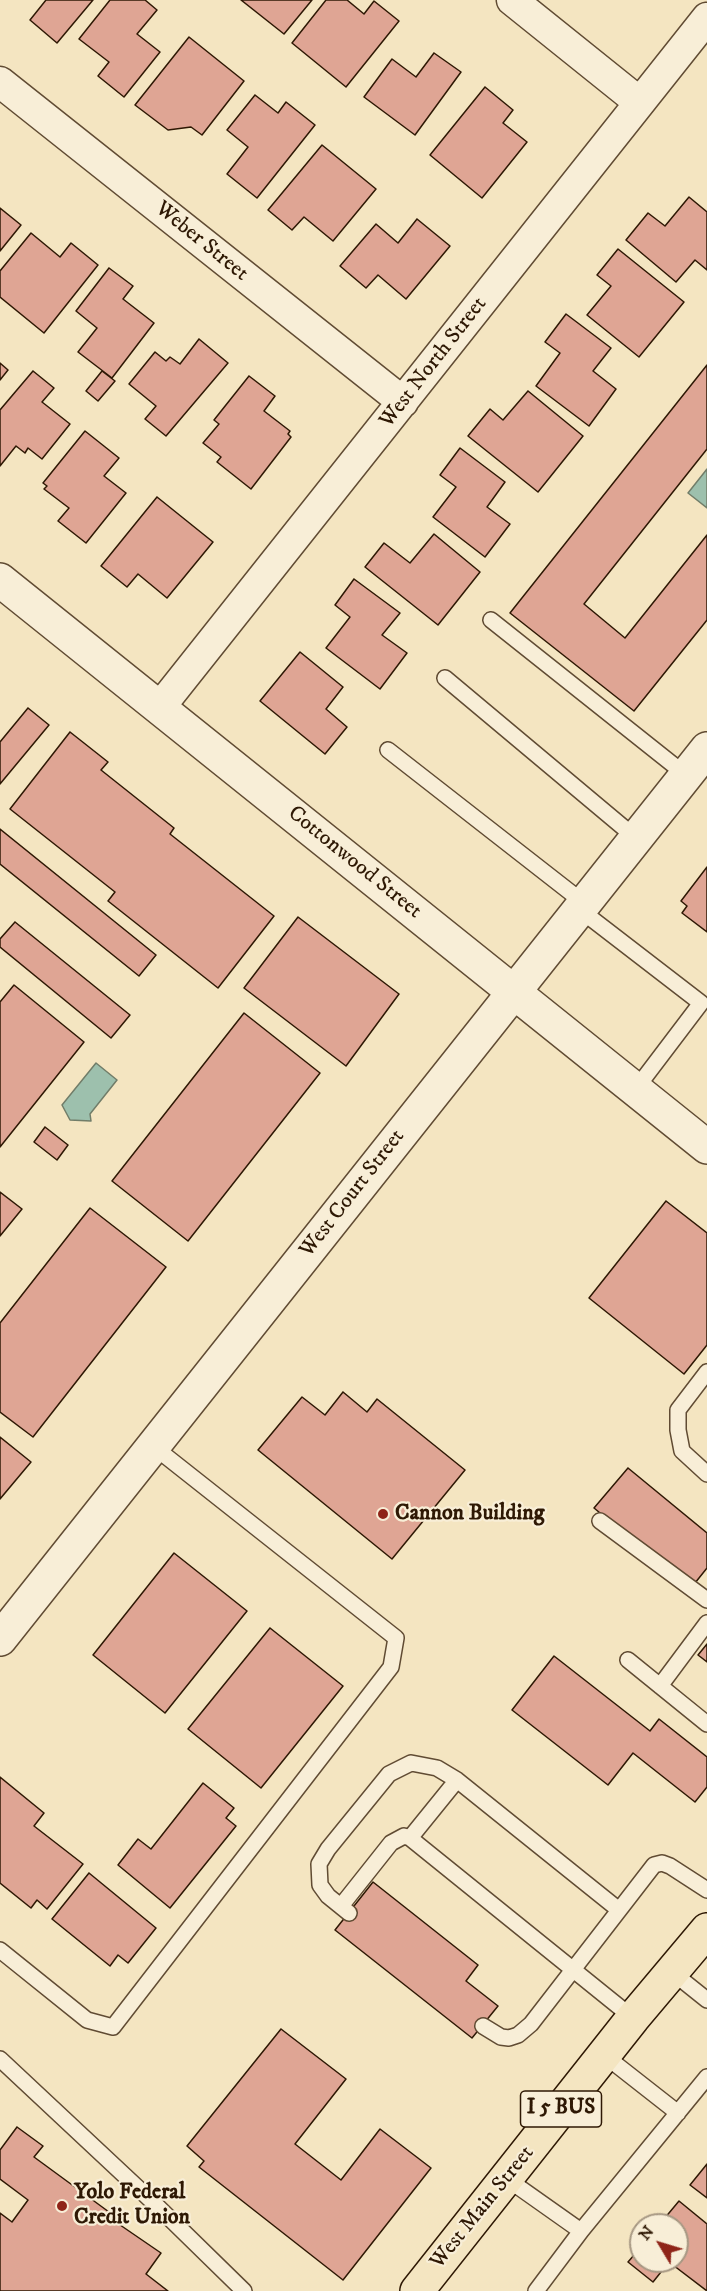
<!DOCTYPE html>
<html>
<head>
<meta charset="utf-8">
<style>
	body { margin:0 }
	#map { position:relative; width:707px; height:2291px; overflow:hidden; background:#f4e5c1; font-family:"IM FELL DW Pica",serif }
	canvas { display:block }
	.north { position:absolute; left:629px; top:2213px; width:60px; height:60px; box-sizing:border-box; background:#f8eed7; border:2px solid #a79883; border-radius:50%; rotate:308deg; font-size:16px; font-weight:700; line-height:24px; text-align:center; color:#2e1804 }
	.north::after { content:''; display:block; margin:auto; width:21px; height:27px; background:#8f2418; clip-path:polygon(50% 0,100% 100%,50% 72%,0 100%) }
</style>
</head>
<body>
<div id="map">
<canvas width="707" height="2291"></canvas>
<div class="north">N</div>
</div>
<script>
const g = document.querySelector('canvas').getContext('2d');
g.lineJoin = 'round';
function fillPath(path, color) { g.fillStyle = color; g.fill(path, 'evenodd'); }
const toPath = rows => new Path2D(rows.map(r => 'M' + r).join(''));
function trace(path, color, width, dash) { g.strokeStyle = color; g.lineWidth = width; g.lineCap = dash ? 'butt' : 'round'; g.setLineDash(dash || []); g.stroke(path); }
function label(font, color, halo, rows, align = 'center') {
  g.font = font + ' "IM FELL DW Pica",serif'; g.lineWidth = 4.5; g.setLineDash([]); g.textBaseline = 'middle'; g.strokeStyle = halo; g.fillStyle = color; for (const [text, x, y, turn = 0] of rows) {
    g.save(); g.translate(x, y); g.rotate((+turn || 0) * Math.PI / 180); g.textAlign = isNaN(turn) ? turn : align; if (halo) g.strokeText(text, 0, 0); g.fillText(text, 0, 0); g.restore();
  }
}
const water = toPath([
	[707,469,707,508,688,493,707,469],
	[96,1063,117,1080,90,1114,91,1121,70,1120,62,1105,96,1063]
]);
const building = toPath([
	[46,0,93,0,57,43,30,20,46,0],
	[110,0,145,0,157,10,137,34,160,52,124,97,98,76,109,62,79,39,110,0],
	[241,0,312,0,284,34,241,0],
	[326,0,347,0,364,14,374,1,399,21,346,87,292,43,326,0],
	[189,37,244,81,202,135,191,127,168,130,135,105,189,37],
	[434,53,461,72,415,135,364,97,392,59,416,77,434,53],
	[485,87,513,110,503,123,527,142,482,198,430,155,485,87],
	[255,95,278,113,286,102,315,125,257,198,227,174,248,147,227,130,255,95],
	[322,145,376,189,333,241,304,217,292,230,268,210,322,145],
	[689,197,707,212,707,270,695,260,676,282,626,240,648,213,665,226,689,197],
	[0,208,21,225,0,251,0,208],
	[417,219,450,246,406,299,378,275,366,288,340,266,376,224,398,243,417,219],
	[31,233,60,257,71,243,98,265,44,333,0,297,0,271,31,233],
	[618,249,684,302,639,357,587,315,611,286,597,275,618,249],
	[109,268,133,286,123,299,154,323,112,378,78,352,97,328,76,311,109,268],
	[566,314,611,348,593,371,616,389,589,426,536,386,560,353,545,342,566,314],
	[199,339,228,363,166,436,145,419,156,406,129,384,155,352,166,361,170,357,180,364,199,339],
	[0,363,8,370,0,380,0,363],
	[707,365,707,449,584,604,625,638,707,535,707,620,634,711,510,613,707,365],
	[33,371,54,388,42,402,70,424,42,459,28,448,25,453,16,446,0,466,0,410,33,371],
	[102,371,115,381,98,401,86,391,102,371],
	[249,376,275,396,264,411,290,431,288,434,291,437,251,489,217,462,221,457,203,443,219,424,214,420,249,376],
	[528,391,583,436,538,492,468,436,490,409,503,420,528,391],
	[85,431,119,458,104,476,126,493,86,543,58,521,69,508,44,489,47,486,43,483,85,431],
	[460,448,505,482,487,507,510,524,485,557,433,517,456,487,440,475,460,448],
	[157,497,213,542,167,598,138,574,127,587,101,566,157,497],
	[434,534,480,572,438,625,365,567,384,543,410,563,434,534],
	[354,579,400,613,382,635,407,653,380,689,326,648,350,617,335,605,354,579],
	[300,652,343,687,326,709,347,727,325,754,260,701,300,652],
	[28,708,49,725,0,784,0,742,28,708],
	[70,732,108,762,101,770,174,828,170,834,274,916,218,988,108,901,115,892,10,809,70,732],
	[0,829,156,955,139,976,0,864,0,829],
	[707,867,707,932,682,913,687,906,681,901,707,867],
	[298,917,399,994,346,1066,244,988,298,917],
	[15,922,130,1015,111,1038,0,947,0,939,15,922],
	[14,985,84,1042,0,1147,0,1002,14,985],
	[244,1013,320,1073,188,1241,112,1181,244,1013],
	[45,1127,68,1145,57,1160,34,1142,45,1127],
	[0,1192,22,1209,0,1236,0,1192],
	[666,1201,707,1233,707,1345,684,1374,589,1298,666,1201],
	[90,1208,166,1267,33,1437,0,1412,0,1323,90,1208],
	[343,1392,367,1412,377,1399,465,1470,392,1559,258,1450,302,1397,325,1415,343,1392],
	[0,1437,31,1462,0,1499,0,1437],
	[628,1468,707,1533,707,1568,691,1588,594,1508,628,1468],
	[174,1553,247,1611,165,1713,93,1655,174,1553],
	[270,1628,343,1686,261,1788,188,1729,270,1628],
	[707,1644,707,1662,698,1655,707,1644],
	[554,1656,650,1731,659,1719,707,1757,707,1787,695,1802,633,1753,608,1785,512,1710,554,1656],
	[0,1777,44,1813,34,1826,83,1864,47,1909,37,1900,31,1908,0,1883,0,1777],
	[203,1783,234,1808,226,1818,236,1826,170,1908,118,1865,138,1839,151,1849,203,1783],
	[89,1873,156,1928,128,1963,118,1955,110,1966,52,1919,89,1873],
	[373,1882,478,1965,466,1981,498,2006,472,2038,335,1930,373,1882],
	[281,2029,346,2079,295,2144,341,2180,380,2129,431,2168,343,2280,199,2167,204,2161,187,2146,281,2029],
	[17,2127,43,2146,34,2157,109,2212,107,2216,161,2253,146,2274,168,2291,0,2291,0,2213,12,2222,28,2200,0,2179,0,2150,17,2127],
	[707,2164,707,2198,690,2185,707,2164],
	[679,2201,707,2224,707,2291,669,2262,653,2282,628,2262,641,2247,641,2261,677,2261,677,2225,659,2225,679,2201]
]);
const service = toPath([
	[491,620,686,775],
	[445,678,636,838],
	[388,750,584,903],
	[579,909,701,1003,635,1090],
	[707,1372,678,1410,678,1430,682,1451,707,1474],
	[600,1521,707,1600],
	[628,1660,707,1724],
	[660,1686,707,1623],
	[410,1838,457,1780],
	[341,1906,391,1843,404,1836,410,1838,633,2018],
	[349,1913,328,1896,320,1885,319,1864,328,1849,389,1774,411,1763,437,1768,457,1780,619,1910],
	[0,1950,87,2020,113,2027,391,1667,396,1638,153,1446],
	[672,1972,707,2000],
	[483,2026,501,2037,509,2038,518,2035,531,2024,654,1865,662,1863,670,1866,707,1890],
	[604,2055,678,2113],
	[0,2059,155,2204,244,2291],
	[506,2178,581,2231,707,2077],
	[536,2291,581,2231]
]);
const minor = toPath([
	[512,0,639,102],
	[0,82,403,402],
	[160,707,707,18]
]);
const tertiary = toPath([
	[0,580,707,1147],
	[0,1639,707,749]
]);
const primary = toPath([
	[417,2291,633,2018,707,1930]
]);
const markers = [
	[383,1514,6,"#8f2418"],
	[62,2206,6,"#8f2418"]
];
const shields = [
	[561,2109,81]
];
const shieldNames = [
	["I 5 BUS",561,2109]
];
const streetNames = [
	["Weber Street",201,242,39],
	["West North Street",434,363,-52],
	["Cottonwood Street",354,863,39],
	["West Court Street",353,1194,-52],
	["West Main Street",483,2208,-51]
];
const poiNames = [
	["Cannon Building",395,1514],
	["Yolo Federal",74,2193],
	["Credit Union",74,2218]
];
fillPath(water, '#9dc0ad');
trace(water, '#717d69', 1.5);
fillPath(building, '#dfa594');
trace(building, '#2e1804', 1.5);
trace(service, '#604b33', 18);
trace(minor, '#604b33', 33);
trace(tertiary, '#604b33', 36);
trace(primary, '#2e1804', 36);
trace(service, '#f8eed7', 15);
trace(minor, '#f8eed7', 30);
trace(tertiary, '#f8eed7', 33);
trace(primary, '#f4e5c1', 33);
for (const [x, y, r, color] of markers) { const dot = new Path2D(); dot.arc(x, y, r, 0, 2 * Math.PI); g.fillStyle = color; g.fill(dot); trace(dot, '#f8eed7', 2); }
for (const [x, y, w] of shields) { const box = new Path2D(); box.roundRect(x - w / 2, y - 18, w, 36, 4.5); g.fillStyle = '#f8eed7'; g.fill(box); trace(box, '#2e1804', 1.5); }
label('bold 21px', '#2e1804', null, shieldNames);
label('22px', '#2e1804', '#f8eed7', streetNames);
label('bold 22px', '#2e1804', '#f8eed7', poiNames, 'left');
</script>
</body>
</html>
